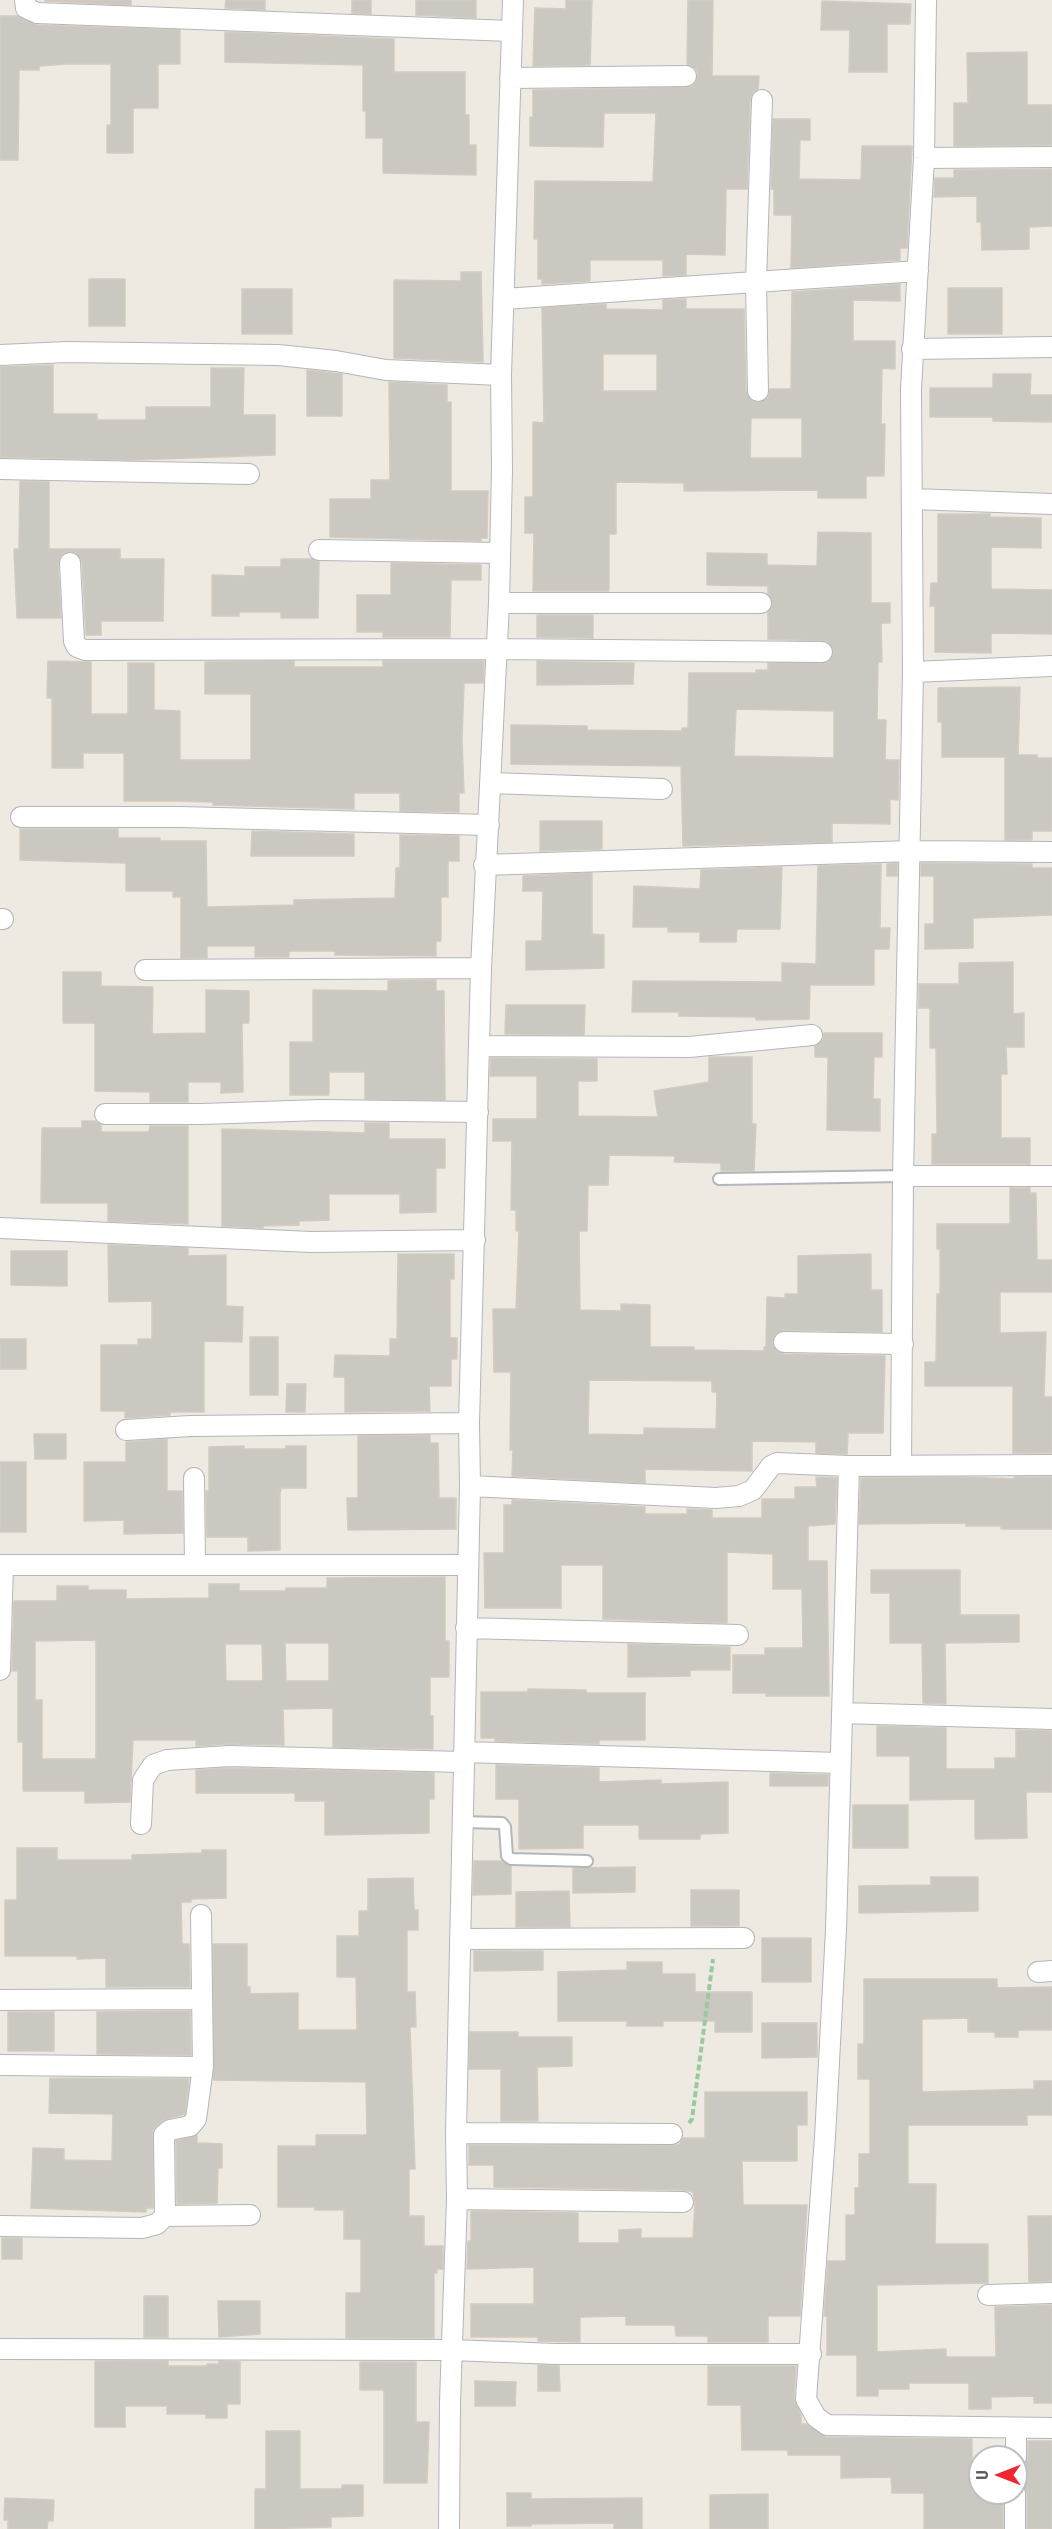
<!DOCTYPE html>
<html>
<head>
<meta charset="utf-8">
<style>
	body { margin:0 }
	#map { position:relative; width:1052px; height:2529px; overflow:hidden; background:#eeeae2; font-family:"Asap Condensed",sans-serif }
	canvas { display:block }
	.north { position:absolute; left:968px; top:2445px; width:60px; height:60px; box-sizing:border-box; background:#fff; border:2px solid #bdbfc1; border-radius:50%; rotate:270deg; font-size:16px; font-weight:700; line-height:24px; text-align:center; color:#5a5f63 }
	.north::after { content:''; display:block; margin:auto; width:21px; height:27px; background:#ef272f; clip-path:polygon(50% 0,100% 100%,50% 72%,0 100%) }
</style>
</head>
<body>
<div id="map">
<canvas width="1052" height="2529"></canvas>
<div class="north">U</div>
</div>
<script>
const g = document.querySelector('canvas').getContext('2d');
g.lineJoin = 'round';
function fillPath(path, color) { g.fillStyle = color; g.fill(path, 'evenodd'); }
const toPath = rows => new Path2D(rows.map(r => 'M' + r).join(''));
function trace(path, color, width, dash) { g.strokeStyle = color; g.lineWidth = width; g.lineCap = dash ? 'butt' : 'round'; g.setLineDash(dash || []); g.stroke(path); }
const building = toPath([
	[45,0,131,0,131,5,45,1,45,0],
	[226,0,265,0,265,10,225,8,226,0],
	[352,0,371,0,371,14,352,13,352,0],
	[416,0,476,0,476,18,416,15,416,0],
	[566,0,592,0,590,65,533,66,535,8,566,9,566,0],
	[688,0,713,0,712,76,759,76,758,89,752,93,750,100,747,189,726,189,725,255,686,254,686,275,663,276,663,260,590,260,590,281,542,284,542,279,538,279,538,239,534,239,535,181,653,182,656,113,604,113,603,147,530,146,530,117,533,117,533,90,692,87,696,82,698,75,696,69,687,64,688,0],
	[822,1,911,4,910,24,887,24,887,72,849,72,850,30,821,30,822,1],
	[0,16,18,16,37,25,180,30,180,64,158,64,158,108,133,108,133,153,107,153,107,125,111,125,111,64,66,64,39,66,39,70,19,70,18,160,0,160,0,16],
	[225,32,394,39,394,72,465,72,465,115,469,115,469,145,476,145,476,175,383,173,383,138,366,138,366,111,363,111,363,65,225,62,225,32],
	[1027,52,1027,105,1052,105,1052,145,954,146,954,103,968,103,967,53,1027,52],
	[773,119,810,119,810,140,800,140,799,179,861,180,862,146,912,146,907,248,900,248,900,260,791,268,792,215,774,215,774,189,771,189,773,119],
	[1052,169,1052,226,1029,227,1029,249,982,250,981,222,977,222,977,196,934,197,935,178,954,178,954,170,1052,169],
	[461,272,481,272,483,362,394,358,394,280,461,281,461,272],
	[89,279,125,279,125,326,89,326,89,279],
	[900,284,900,301,853,300,853,341,895,341,895,369,882,368,881,424,885,424,884,476,866,476,866,498,818,498,818,490,684,491,684,483,616,482,616,534,609,534,609,591,533,591,534,533,525,533,525,497,533,497,533,422,544,423,542,308,606,304,606,309,663,310,663,300,686,299,686,309,744,309,746,391,752,401,759,403,768,397,770,389,791,389,792,292,900,284],
	[603,354,657,354,657,391,603,391,603,354],
	[751,418,802,418,802,458,750,458,751,418],
	[948,288,1002,288,1002,334,948,334,948,288],
	[242,289,292,289,292,334,242,334,242,289],
	[53,365,53,414,97,414,97,420,146,420,146,407,211,407,211,368,244,368,243,415,275,415,275,455,131,460,0,457,0,367,53,365],
	[307,370,342,374,342,416,307,416,307,370],
	[993,374,1031,374,1030,395,1052,395,1052,422,993,421,993,417,930,417,930,388,993,388,993,374],
	[389,382,447,385,447,402,451,402,451,491,488,491,487,538,481,538,481,541,330,537,330,499,371,499,371,480,390,480,389,382],
	[20,481,49,482,49,549,120,549,120,559,164,559,163,621,101,621,101,635,86,635,82,562,76,553,70,551,63,553,58,563,61,618,17,618,14,549,19,549,20,481],
	[938,514,990,514,990,517,1041,518,1041,548,991,547,991,589,1052,590,1052,634,991,633,991,653,935,652,935,606,930,606,931,583,938,583,938,514],
	[818,532,871,533,871,603,890,603,890,623,881,623,882,662,878,662,877,720,886,720,885,760,899,760,898,800,890,799,890,824,832,823,832,842,683,846,681,766,511,764,511,725,587,726,587,730,682,731,682,728,688,728,689,673,756,673,756,670,768,670,768,663,828,662,834,652,828,641,768,639,768,612,773,604,768,594,768,586,707,585,707,553,767,554,767,565,817,566,818,532],
	[736,709,834,711,834,758,734,756,736,709],
	[281,559,312,559,319,562,318,618,281,618,281,612,239,612,239,616,212,616,212,575,245,576,245,567,281,567,281,559],
	[391,563,481,565,481,580,451,580,450,637,383,637,383,632,357,632,357,595,391,595,391,563],
	[537,615,593,615,593,638,537,637,537,615],
	[48,661,91,662,91,714,128,714,128,663,154,663,154,710,180,711,180,760,251,760,251,694,205,694,205,662,294,661,294,667,383,667,383,661,484,661,483,683,464,683,462,739,464,793,459,793,459,812,400,811,400,793,354,793,354,809,213,805,213,802,175,801,124,801,124,753,83,753,83,768,52,768,52,698,47,698,48,661],
	[537,661,634,663,633,684,537,685,537,661],
	[1020,687,1018,755,1037,755,1037,758,1052,758,1052,831,1032,831,1032,840,1005,840,1005,757,942,757,942,722,938,722,938,688,1020,687],
	[540,821,602,821,602,849,540,851,540,821],
	[20,829,118,829,118,838,160,838,160,841,206,841,207,907,294,905,294,900,395,898,396,868,400,868,400,835,459,836,459,861,448,861,448,897,441,897,441,941,436,941,436,956,335,955,335,951,289,951,289,957,255,957,255,946,207,946,207,958,181,958,181,897,173,897,173,891,126,891,126,863,20,860,20,829],
	[252,831,354,834,354,856,251,856,252,831],
	[897,863,897,876,887,876,887,864,897,863],
	[921,863,1032,864,1032,868,1052,868,1052,915,973,918,973,948,925,949,925,924,934,924,934,876,921,876,921,863],
	[881,864,880,928,890,928,889,949,874,949,874,985,810,985,809,1019,756,1020,756,1017,679,1016,679,1012,632,1012,633,981,782,982,782,963,816,964,818,866,881,864],
	[782,867,780,929,737,929,736,942,700,942,700,932,668,932,668,927,633,927,634,886,700,889,701,870,782,867],
	[592,873,592,934,604,935,604,968,526,970,526,941,542,941,543,891,523,891,523,876,592,873],
	[1013,962,1013,1014,1024,1013,1024,1047,1006,1047,1007,1074,1001,1074,1001,1138,1030,1138,1030,1164,932,1164,932,1134,937,1134,936,1048,930,1048,930,1008,919,1008,919,984,959,984,959,963,1013,962],
	[63,972,101,972,101,986,153,987,152,1034,206,1033,206,990,249,991,249,1023,242,1023,243,1092,221,1093,221,1082,188,1082,188,1102,150,1102,150,1092,95,1091,95,1023,63,1023,63,972],
	[436,980,436,991,444,991,445,1100,365,1099,365,1072,329,1072,329,1095,290,1095,290,1042,313,1042,313,990,388,991,388,981,436,980],
	[506,1005,585,1005,584,1035,505,1034,506,1005],
	[824,1033,882,1033,882,1057,874,1057,873,1099,880,1099,880,1131,827,1130,828,1057,815,1057,815,1046,823,1040,824,1033],
	[709,1057,752,1057,752,1124,756,1124,754,1171,721,1171,721,1163,674,1162,675,1156,609,1155,608,1185,588,1185,587,1231,579,1231,580,1310,621,1311,621,1304,650,1305,650,1347,694,1347,694,1350,764,1351,764,1347,766,1347,767,1297,785,1298,785,1294,798,1294,798,1256,871,1254,871,1290,882,1290,882,1332,784,1330,774,1335,772,1342,777,1352,784,1354,885,1356,883,1433,848,1433,847,1454,816,1453,816,1442,752,1441,752,1471,645,1469,645,1483,512,1476,513,1450,510,1450,511,1372,494,1372,493,1309,516,1309,519,1231,516,1231,516,1210,511,1210,512,1141,493,1141,493,1119,537,1119,537,1076,490,1076,491,1058,597,1059,597,1081,578,1081,578,1116,658,1117,654,1091,709,1082,709,1057],
	[589,1380,712,1381,712,1392,717,1392,716,1429,644,1428,644,1435,588,1434,589,1380],
	[82,1121,95,1121,101,1125,101,1132,149,1132,150,1126,188,1126,188,1224,108,1221,108,1203,41,1203,42,1128,82,1128,82,1121],
	[365,1123,389,1123,389,1139,445,1139,445,1168,436,1168,436,1212,400,1213,400,1194,329,1194,329,1220,299,1221,299,1225,263,1226,263,1228,222,1226,222,1129,365,1133,365,1123],
	[1010,1188,1030,1188,1030,1193,1036,1193,1037,1260,1052,1260,1052,1292,1000,1292,1000,1333,1046,1332,1044,1397,1052,1397,1052,1453,1013,1453,1013,1386,925,1386,925,1362,936,1362,937,1294,940,1294,940,1249,937,1249,937,1224,1010,1224,1010,1188],
	[108,1245,188,1248,188,1256,226,1255,226,1306,243,1307,242,1342,204,1341,204,1412,170,1412,170,1415,125,1418,125,1411,101,1411,101,1345,138,1345,138,1339,152,1339,152,1301,109,1302,108,1245],
	[11,1251,67,1251,67,1286,11,1285,11,1251],
	[398,1254,454,1254,454,1279,450,1279,450,1338,457,1338,457,1359,451,1359,451,1386,429,1386,430,1411,345,1412,345,1377,334,1377,335,1355,390,1356,390,1339,397,1339,398,1254],
	[250,1337,278,1337,278,1395,250,1395,250,1337],
	[0,1339,26,1339,26,1369,0,1369,0,1339],
	[287,1384,306,1384,305,1412,286,1412,287,1384],
	[34,1434,66,1434,66,1459,35,1459,34,1434],
	[430,1435,430,1443,438,1443,439,1498,456,1498,456,1529,348,1530,347,1498,358,1498,358,1436,430,1435],
	[167,1439,167,1491,182,1491,183,1533,124,1534,124,1520,84,1521,84,1462,126,1462,126,1442,167,1439],
	[244,1446,244,1449,285,1449,286,1446,306,1446,306,1488,281,1488,280,1493,280,1550,248,1551,248,1537,207,1537,206,1491,209,1491,209,1447,244,1446],
	[0,1462,26,1462,26,1532,0,1532,0,1462],
	[816,1477,837,1478,835,1524,808,1526,808,1561,827,1561,829,1696,766,1696,766,1693,733,1693,733,1655,765,1655,765,1648,803,1648,802,1589,773,1589,773,1554,727,1552,727,1623,603,1619,603,1565,561,1565,561,1608,485,1608,484,1553,504,1553,504,1505,512,1505,512,1500,645,1507,645,1514,687,1514,687,1509,712,1510,712,1518,762,1518,762,1499,795,1499,795,1487,817,1487,816,1477],
	[961,1477,1014,1479,1014,1477,1052,1477,1052,1529,1001,1529,1001,1526,966,1526,966,1523,859,1524,861,1478,961,1477],
	[871,1570,960,1570,960,1615,1019,1615,1019,1642,945,1643,946,1704,923,1703,922,1643,890,1643,890,1593,871,1593,871,1570],
	[445,1577,445,1641,449,1641,449,1677,430,1677,430,1716,433,1716,433,1749,333,1747,333,1708,283,1709,284,1745,229,1744,196,1746,196,1740,133,1740,130,1802,85,1803,85,1791,23,1791,23,1742,18,1742,18,1671,12,1671,14,1601,57,1601,57,1586,88,1586,88,1590,126,1590,126,1599,209,1598,209,1584,239,1584,239,1591,286,1591,286,1588,327,1588,327,1578,445,1577],
	[94,1640,96,1641,96,1759,42,1759,42,1700,35,1700,35,1641,94,1640],
	[285,1643,329,1643,329,1681,286,1681,285,1643],
	[225,1644,262,1644,263,1681,226,1681,225,1644],
	[628,1644,730,1647,730,1670,690,1670,690,1676,628,1677,628,1644],
	[528,1689,586,1690,586,1693,645,1693,645,1740,599,1740,599,1744,495,1741,495,1738,481,1738,481,1692,528,1692,528,1689],
	[877,1726,946,1728,946,1769,995,1769,995,1758,1016,1758,1016,1730,1052,1731,1052,1792,1026,1792,1027,1838,975,1839,975,1799,910,1800,910,1756,877,1756,877,1726],
	[496,1765,599,1768,599,1782,661,1780,661,1784,728,1782,728,1833,700,1834,700,1839,639,1839,639,1825,583,1825,583,1848,519,1849,519,1799,496,1799,496,1765],
	[229,1768,434,1773,434,1799,429,1799,429,1833,325,1835,325,1801,295,1801,295,1793,196,1793,196,1770,229,1768],
	[770,1773,828,1775,828,1786,770,1786,770,1773],
	[853,1805,908,1805,908,1848,853,1848,853,1805],
	[17,1848,57,1848,57,1860,132,1860,132,1855,202,1853,202,1850,226,1850,226,1898,191,1899,191,1902,181,1902,182,1944,189,1944,190,1987,106,1987,106,1958,77,1959,77,1956,5,1956,5,1900,17,1900,17,1848],
	[474,1861,501,1861,511,1866,511,1894,473,1895,474,1861],
	[635,1867,635,1892,573,1893,573,1868,635,1867],
	[931,1877,978,1877,978,1911,859,1913,859,1886,931,1885,931,1877],
	[413,1878,414,1910,418,1910,418,1930,407,1930,407,1992,415,1992,416,2027,410,2027,415,2169,409,2169,409,2216,424,2216,424,2246,443,2246,443,2269,437,2269,437,2273,434,2273,434,2338,346,2338,346,2293,361,2293,361,2239,344,2239,344,2210,315,2210,315,2207,278,2207,278,2146,316,2146,316,2135,367,2135,366,2082,213,2080,213,1944,247,1944,247,1987,250,1987,250,1994,298,1993,298,2030,357,2030,356,1977,337,1977,337,1936,359,1936,359,1911,368,1911,368,1879,413,1878],
	[691,1890,739,1890,739,1926,691,1926,691,1890],
	[569,1891,570,1927,516,1927,516,1892,569,1891],
	[762,1938,811,1938,811,1982,762,1982,762,1938],
	[474,1951,543,1951,543,1970,474,1971,474,1951],
	[627,1962,662,1962,662,1974,695,1974,695,1992,752,1992,752,2032,715,2032,715,2021,663,2021,663,2026,627,2026,627,2021,558,2021,558,1972,627,1970,627,1962],
	[864,1979,997,1979,997,1988,1052,1987,1052,2030,1018,2030,1018,2037,995,2037,995,2032,968,2032,968,2018,922,2019,922,2092,1034,2089,1034,2081,1052,2081,1052,2115,1027,2115,1027,2125,908,2125,908,2184,936,2184,935,2244,988,2244,988,2283,877,2285,877,2352,946,2349,946,2357,996,2357,995,2307,1052,2305,1052,2403,1034,2403,1034,2396,991,2397,991,2409,969,2409,969,2383,909,2383,909,2389,878,2389,878,2396,857,2396,857,2355,827,2355,827,2316,824,2316,828,2261,846,2261,846,2215,855,2215,855,2188,859,2188,859,2154,870,2154,870,2079,858,2079,858,2044,864,2044,864,1979],
	[190,2011,191,2055,97,2054,97,2012,190,2011],
	[8,2012,54,2012,54,2051,8,2051,8,2012],
	[762,2023,817,2023,817,2057,762,2058,762,2023],
	[470,2032,518,2032,518,2037,572,2037,572,2066,537,2067,538,2121,501,2121,501,2069,469,2069,470,2032],
	[50,2078,189,2079,185,2114,163,2120,153,2130,153,2208,146,2208,146,2212,31,2208,33,2148,64,2149,64,2160,112,2161,113,2114,49,2113,50,2078],
	[705,2092,807,2092,807,2125,797,2125,797,2161,742,2161,743,2205,807,2205,800,2316,768,2316,768,2342,708,2342,708,2336,676,2336,675,2325,626,2325,626,2316,580,2317,580,2342,538,2341,538,2337,471,2337,471,2304,534,2304,534,2267,467,2269,468,2241,471,2241,471,2211,578,2213,578,2243,619,2243,619,2230,641,2229,641,2238,693,2238,695,2202,693,2192,683,2190,494,2187,494,2165,469,2165,469,2145,679,2145,683,2138,705,2138,705,2092],
	[197,2135,197,2143,222,2144,222,2168,218,2168,217,2203,177,2204,176,2141,197,2135],
	[1028,2216,1052,2216,1052,2281,1029,2282,1028,2216],
	[2,2238,22,2238,22,2259,2,2259,2,2238],
	[144,2296,168,2296,168,2337,144,2337,144,2296],
	[218,2301,260,2301,260,2334,219,2337,218,2301],
	[95,2361,168,2361,168,2366,207,2366,207,2364,219,2364,219,2361,240,2362,240,2404,227,2404,227,2418,206,2418,206,2414,167,2414,167,2406,125,2406,125,2427,95,2427,95,2361],
	[360,2362,416,2362,416,2422,429,2422,427,2483,384,2483,384,2390,360,2390,360,2362],
	[538,2365,559,2366,560,2391,538,2391,538,2365],
	[708,2366,796,2366,794,2398,801,2415,801,2424,806,2424,826,2437,972,2439,972,2493,1003,2493,1003,2529,924,2529,924,2493,892,2493,891,2477,841,2478,841,2455,788,2455,788,2450,742,2450,741,2405,708,2405,708,2366],
	[475,2381,516,2382,515,2406,475,2406,475,2381],
	[266,2431,300,2431,300,2489,342,2489,342,2485,363,2485,363,2516,331,2517,331,2527,255,2529,255,2489,266,2489,266,2431],
	[1028,2441,1052,2441,1052,2529,1027,2529,1027,2493,1022,2483,1022,2467,1028,2458,1028,2441],
	[507,2493,531,2493,531,2499,642,2498,642,2529,614,2529,614,2523,531,2524,531,2526,507,2526,507,2493],
	[768,2494,768,2529,710,2529,710,2495,768,2494],
	[5,2498,54,2500,53,2521,48,2521,47,2529,8,2529,8,2520,4,2520,5,2498]
]);
const path = toPath([
	[689,2123,692,2119,713,1959]
]);
const lane = toPath([
	[719,1179,903,1176],
	[462,1822,502,1823,505,1827,507,1856,511,1859,587,1861]
]);
const street = toPath([
	[25,0,26,8,37,13,511,31],
	[510,78,686,76],
	[924,158,1052,157],
	[504,299,918,271],
	[912,349,1052,347],
	[0,355,67,352,278,355,336,361,386,370,501,375],
	[758,391,756,282,762,100],
	[0,469,249,474],
	[913,499,1052,504],
	[319,550,500,553],
	[70,563,74,641,77,647,85,650,497,649,822,652],
	[499,603,761,603],
	[913,672,1052,666],
	[491,783,662,789],
	[21,817,180,817,489,825],
	[484,865,911,851,1052,852],
	[0,919,3,919],
	[145,970,481,968],
	[480,1046,689,1047,812,1035],
	[105,1114,202,1114,321,1110,478,1112],
	[903,1176,1052,1176],
	[0,1228,311,1242,475,1240],
	[784,1342,903,1344],
	[126,1430,190,1426,469,1423],
	[901,1465,903,1176,913,672,911,389,924,158,926,0],
	[849,1466,836,1930,825,2137,806,2399,816,2417,827,2425,1052,2428],
	[194,1478,195,1565],
	[470,1486,716,1498,739,1496,753,1490,771,1466,777,1463,849,1466,1052,1465],
	[0,1565,467,1565],
	[466,1628,738,1635],
	[0,1670,3,1565],
	[842,1713,1052,1719],
	[464,1752,840,1763],
	[141,1824,143,1780,153,1765,167,1760,229,1756,463,1762],
	[460,1939,744,1938],
	[1038,1972,1052,1971],
	[0,2000,202,1999],
	[0,2065,203,2067,201,1915],
	[456,2133,672,2134],
	[457,2199,683,2202],
	[165,2216,250,2215],
	[0,2226,142,2228,157,2224,165,2216,164,2135,170,2130,190,2126,196,2119,203,2067],
	[988,2295,1052,2293],
	[0,2349,451,2350,556,2354,811,2354],
	[1016,2457,1016,2429],
	[449,2529,450,2402,457,2199,456,2133,470,1486,469,1423,481,968,499,603,502,469,501,375,513,0],
	[1015,2529,1015,2493]
]);
fillPath(building, '#cbc7c1');
trace(building, '#d3cbc0', 1.5);
trace(lane, '#b3b6ba', 14);
trace(street, '#b3b6ba', 22);
trace(path, '#98caa0', 4, [6, 3]);
trace(lane, '#fff', 10);
trace(street, '#fff', 20);
</script>
</body>
</html>
